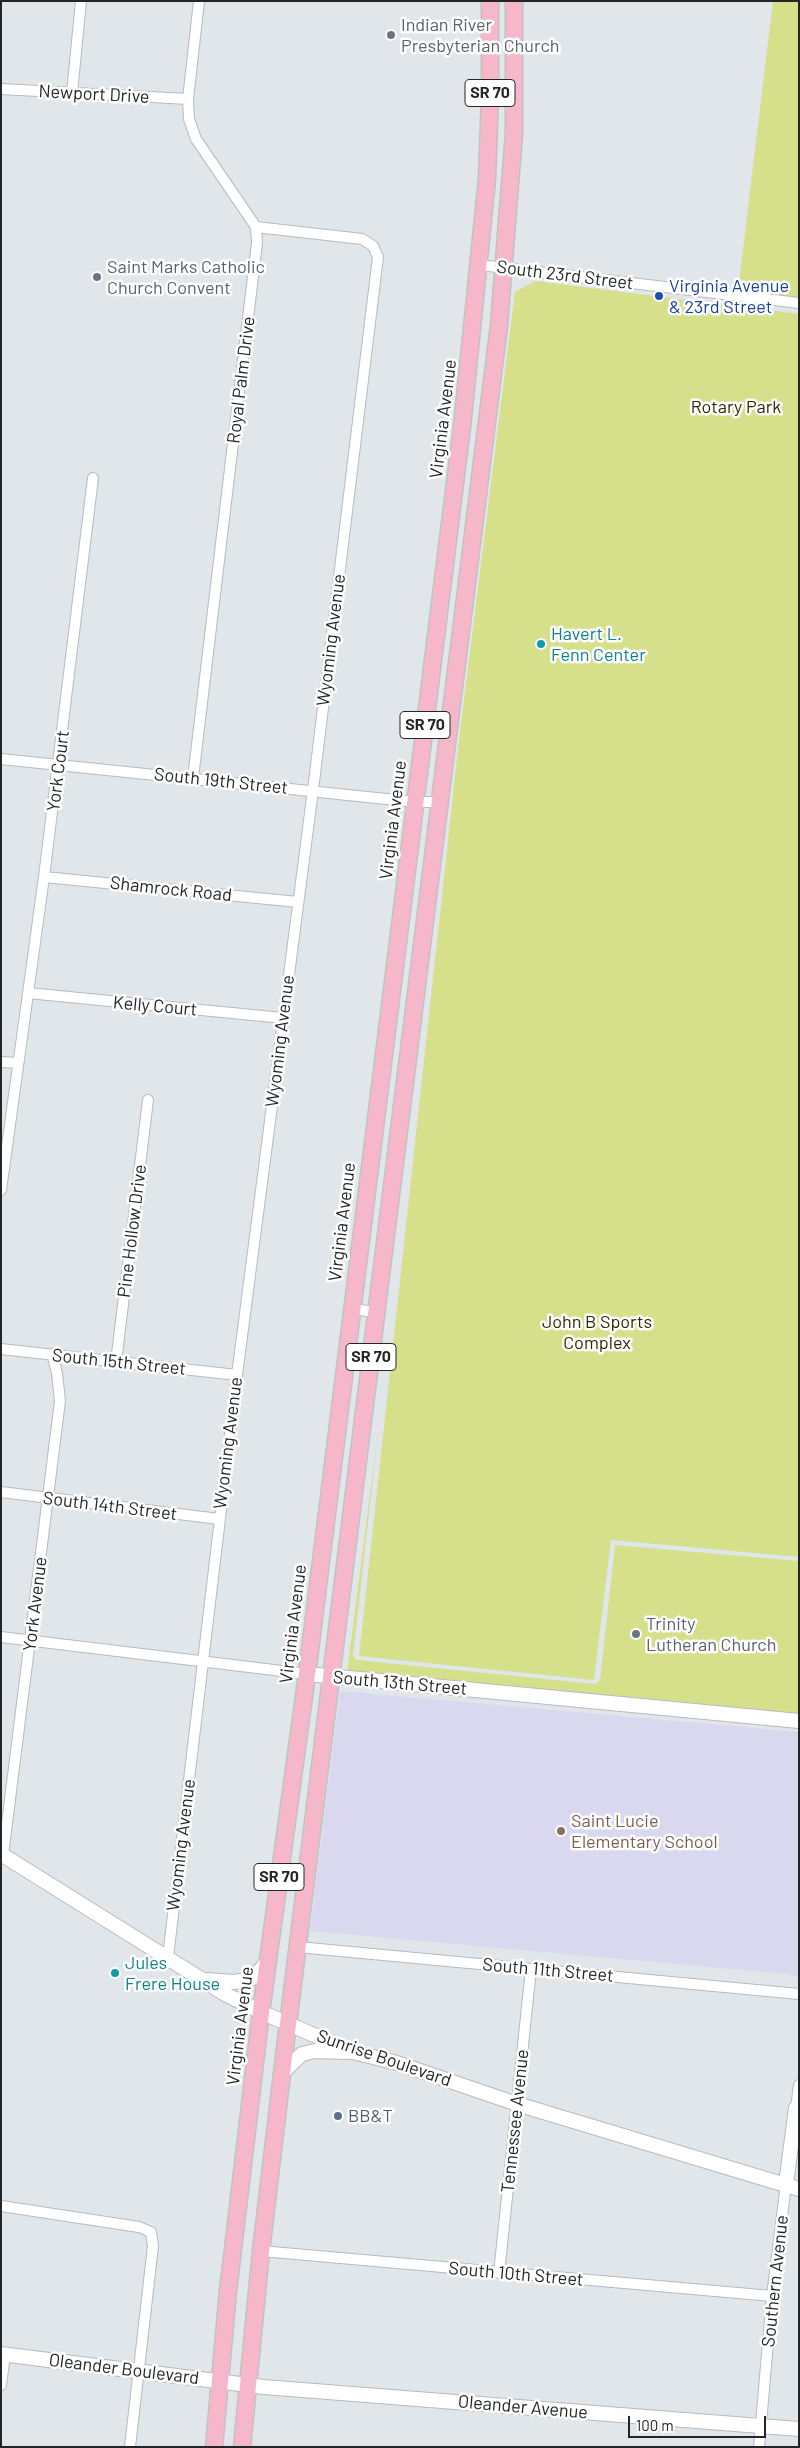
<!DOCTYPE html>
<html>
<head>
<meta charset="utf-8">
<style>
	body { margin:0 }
	#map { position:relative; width:800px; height:2448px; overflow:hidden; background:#e0e6ea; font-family:Barlow,sans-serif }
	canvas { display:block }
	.frame { position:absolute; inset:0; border:2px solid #232526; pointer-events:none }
	.scale { position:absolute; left:628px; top:2416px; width:138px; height:22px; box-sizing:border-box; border:2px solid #232526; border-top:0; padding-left:6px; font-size:15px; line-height:18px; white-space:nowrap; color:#232526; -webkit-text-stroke:4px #fff; paint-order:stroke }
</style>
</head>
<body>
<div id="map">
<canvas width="800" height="2448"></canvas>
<div class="frame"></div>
<div class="scale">100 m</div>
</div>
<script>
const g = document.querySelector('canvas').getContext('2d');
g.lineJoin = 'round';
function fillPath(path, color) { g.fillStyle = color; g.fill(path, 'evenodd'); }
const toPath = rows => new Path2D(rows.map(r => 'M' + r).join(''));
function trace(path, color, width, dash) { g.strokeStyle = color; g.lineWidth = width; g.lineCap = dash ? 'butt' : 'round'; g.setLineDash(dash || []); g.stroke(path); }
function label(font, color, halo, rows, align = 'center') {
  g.font = font + ' Barlow,sans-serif'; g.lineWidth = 5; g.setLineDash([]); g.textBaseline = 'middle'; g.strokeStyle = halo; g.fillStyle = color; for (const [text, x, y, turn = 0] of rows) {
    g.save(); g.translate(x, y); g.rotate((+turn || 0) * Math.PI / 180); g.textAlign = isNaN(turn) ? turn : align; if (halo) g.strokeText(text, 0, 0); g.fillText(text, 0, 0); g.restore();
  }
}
const education = toPath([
	[340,1691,799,1732,799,1978,788,1974,310,1931]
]);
const green = toPath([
	[773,1,799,1,799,298,738,291],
	[535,281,799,314,799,1557,611,1540,594,1680,359,1656,459,740,503,387,515,292],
	[379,1424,353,1655,356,1660,595,1684,600,1680,615,1545,799,1561,799,1716,347,1673]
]);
const street = toPath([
	[1,89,188,99],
	[72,93,81,1],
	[480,265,799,303],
	[1,759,415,802,440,802],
	[193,778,257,243,256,227,196,139,189,119,188,99,199,1],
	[44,877,298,902],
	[28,993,283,1018],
	[1,1062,18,1063],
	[1,1190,44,877,93,478],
	[352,1309,376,1312],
	[1,1349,237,1375],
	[116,1362,148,1100],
	[1,1492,219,1519],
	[1,1637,307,1674],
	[3,1855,60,1401,57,1373,52,1354],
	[298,1947,799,1994],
	[168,1957,237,1375,313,790,378,257,373,246,362,239,256,227],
	[796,2108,799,2085],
	[1,2206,139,2227,151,2232,153,2246,130,2447],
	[261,2251,772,2296],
	[499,2273,531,1969],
	[1,2385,5,2354],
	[759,2447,772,2296,786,2184]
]);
const secondary = toPath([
	[307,1674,799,1721],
	[1,1854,225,1994,261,2012,353,2052,397,2063,517,2104,799,2189],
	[207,1980,233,1982,249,1980,255,1976,268,1961],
	[282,2073,302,2054,315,2051,348,2052],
	[786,2184,796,2108,799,2108],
	[1,2354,264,2387,799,2429]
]);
const primary = toPath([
	[214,2447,228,2291,261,2012,307,1674,462,427,487,179,490,96,490,1],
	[242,2447,261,2251,286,2040,499,325,514,133,514,1]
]);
const markers = [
	[391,35,5,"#6b7280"],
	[97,277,5,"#6b7280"],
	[659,296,5,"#1a4fb4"],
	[541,644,5,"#0f9aa8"],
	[636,1634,5,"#6b7280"],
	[561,1831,5,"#8d6e63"],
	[115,1973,5,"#0f9aa8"],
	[338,2116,5,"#5c6f8a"]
];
const shields = [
	[490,93,50],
	[425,725,50],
	[371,1357,50],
	[279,1877,50]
];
const shieldNames = [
	["SR 70",490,93],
	["SR 70",425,725],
	["SR 70",371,1357],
	["SR 70",279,1877]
];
const worshipNames = [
	["Indian River",401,25],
	["Presbyterian Church",401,46],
	["Saint Marks Catholic",107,267],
	["Church Convent",107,288],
	["Trinity",646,1624],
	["Lutheran Church",646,1645]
];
const streetNames = [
	["Newport Drive",94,94,3],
	["South 23rd Street",565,275,7],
	["Royal Palm Drive",241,380,-83],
	["Virginia Avenue",443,419,-83],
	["Wyoming Avenue",331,640,-83],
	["York Court",58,771,-83],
	["South 19th Street",221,781,6],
	["Virginia Avenue",393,820,-83],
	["Shamrock Road",171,889,6],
	["Kelly Court",155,1006,5],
	["Wyoming Avenue",280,1041,-83],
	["Virginia Avenue",342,1222,-83],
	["Pine Hollow Drive",132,1231,-83],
	["South 15th Street",119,1362,6],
	["Wyoming Avenue",228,1443,-83],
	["South 14th Street",110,1506,7],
	["York Avenue",35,1604,-83],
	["Virginia Avenue",293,1624,-83],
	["South 13th Street",400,1683,5],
	["Wyoming Avenue",181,1845,-83],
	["South 11th Street",548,1970,5],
	["Virginia Avenue",240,2026,-83],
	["Sunrise Boulevard",384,2058,19],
	["Tennessee Avenue",515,2121,-84],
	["South 10th Street",516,2274,5],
	["Southern Avenue",775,2281,-84],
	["Oleander Boulevard",124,2369,7],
	["Oleander Avenue",523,2407,5]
];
const transitNames = [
	["Virginia Avenue",669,286],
	["& 23rd Street",669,307]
];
const parkNames = [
	["Rotary Park",736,407],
	["John B Sports",597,1322],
	["Complex",597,1343]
];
const cultureNames = [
	["Havert L.",551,634],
	["Fenn Center",551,655],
	["Jules",125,1963],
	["Frere House",125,1984]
];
const educationNames = [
	["Saint Lucie",571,1821],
	["Elementary School",571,1842]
];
const serviceNames = [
	["BB&T",348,2116]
];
fillPath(education, '#dad8ee');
fillPath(green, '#d6df8a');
trace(street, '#b5bbbf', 12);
trace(secondary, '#b5bbbf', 16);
trace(primary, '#c1c2c2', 19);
trace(street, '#fff', 10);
trace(secondary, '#fff', 14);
trace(primary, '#f7b7ca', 16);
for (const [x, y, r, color] of markers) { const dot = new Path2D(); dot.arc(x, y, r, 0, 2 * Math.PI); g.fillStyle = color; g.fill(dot); trace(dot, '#fff', 2); }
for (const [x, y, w] of shields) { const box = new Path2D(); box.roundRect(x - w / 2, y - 13.5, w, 27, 4); g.fillStyle = '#fff'; g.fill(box); trace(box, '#232526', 1); }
label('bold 16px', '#232526', null, shieldNames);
label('18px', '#5b616d', '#fff', worshipNames, 'left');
label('18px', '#232526', '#fff', streetNames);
label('18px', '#164399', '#fff', transitNames, 'left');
label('18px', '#2a2d00', '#fff', parkNames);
label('18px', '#0d838f', '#fff', cultureNames, 'left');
label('18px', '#785e54', '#fff', educationNames, 'left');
label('18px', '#4e5e75', '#fff', serviceNames, 'left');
</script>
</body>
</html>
